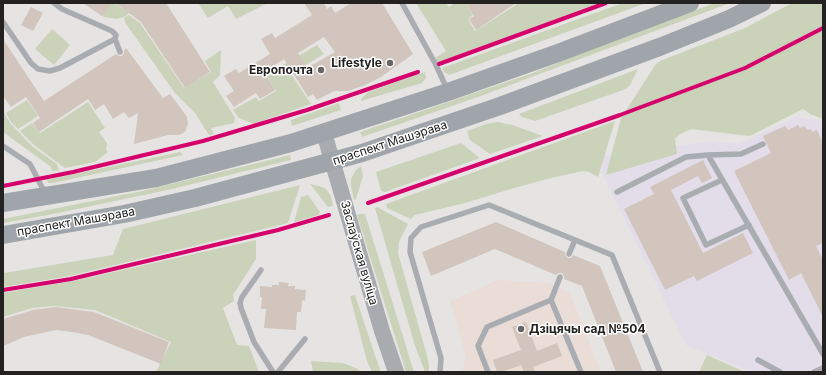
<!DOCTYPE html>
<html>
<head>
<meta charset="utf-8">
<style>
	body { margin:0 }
	#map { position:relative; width:826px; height:375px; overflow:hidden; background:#e6e4e2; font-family:Inter,sans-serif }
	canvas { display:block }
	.frame { position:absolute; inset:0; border:4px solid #232221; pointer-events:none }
</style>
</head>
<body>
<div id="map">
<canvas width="826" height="375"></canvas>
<div class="frame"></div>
</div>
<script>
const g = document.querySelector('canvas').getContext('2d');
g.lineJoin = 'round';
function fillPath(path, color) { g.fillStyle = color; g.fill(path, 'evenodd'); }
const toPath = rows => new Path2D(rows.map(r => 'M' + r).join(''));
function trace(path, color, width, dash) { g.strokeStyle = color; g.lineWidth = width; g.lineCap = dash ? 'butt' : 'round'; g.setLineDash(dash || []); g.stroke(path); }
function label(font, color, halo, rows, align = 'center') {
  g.font = font + ' Inter,sans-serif'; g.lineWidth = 3; g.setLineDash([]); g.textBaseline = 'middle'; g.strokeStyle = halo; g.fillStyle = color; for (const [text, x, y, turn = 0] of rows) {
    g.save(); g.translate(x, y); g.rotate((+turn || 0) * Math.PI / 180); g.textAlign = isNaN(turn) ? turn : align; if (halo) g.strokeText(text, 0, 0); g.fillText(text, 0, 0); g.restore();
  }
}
const commercial = toPath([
	[796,117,823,121,823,372,751,372,686,345,594,157,711,141,739,144]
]);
const education = toPath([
	[498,280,549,283,570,293,601,372,462,372,466,357,450,301]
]);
const green = toPath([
	[100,3,114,3,129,13,126,16,117,19,105,17,102,16,107,8],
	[198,3,266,3,266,4,236,19,228,6,208,18],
	[416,3,446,3,449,7,455,3,466,3,473,15,468,19,475,31,519,3,600,3,437,63,435,58,446,51],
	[623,3,646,3,449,75,444,72,442,68],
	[715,3,730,3,478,97,362,137,360,132,533,73,612,41],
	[792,3,823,3,823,119,810,114,803,109,750,136,691,129,680,134,675,139,677,154,606,175,621,118,656,64,660,61,745,28],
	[129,15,140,23,184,88,211,72,205,61,221,50,220,75,213,82,235,118,234,123,211,128,214,134,209,135,195,113,175,93,126,24,124,18],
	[52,29,70,45,54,65,35,49],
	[317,45,324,54,291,74,311,104,254,124,239,118,233,110,256,97,259,101,276,91,266,75],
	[638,69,630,85,626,89,535,121,522,117,519,114],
	[425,72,426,78,422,83,361,101,361,99,368,92],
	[27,100,38,116,18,129,11,122,6,113],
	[88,102,105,128,99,132,107,143,106,150,108,152,95,162,65,168,34,145,20,131,32,123,40,133],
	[339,103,341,110,292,126,291,120],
	[3,111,10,123,32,146,57,164,59,170,52,171,51,167,3,132],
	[615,121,598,177,589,172,583,171,547,179,511,189,465,203,415,215,411,219,387,208,386,204],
	[498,122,512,125,543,136,490,154,470,140,467,131,486,124],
	[461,143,480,158,385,192,381,191,376,172],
	[180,152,183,155,53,183,49,183,46,180],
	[290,155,291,160,168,190,53,214,3,223,3,219,142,191],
	[361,166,363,176,356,199,354,200,351,186,351,179,356,170],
	[310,184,320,186,326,189,331,196,333,206,328,207],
	[300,185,288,223,70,276,3,287,3,272,4,273,113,255,123,229],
	[308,195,320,212,319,215,294,222,301,197],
	[377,207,408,224,399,242,398,253,427,356,429,365,429,372,425,372,415,346,375,208],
	[360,214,365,214,414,372,406,372,357,215],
	[256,240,256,259,233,295,234,301,223,308,237,345,249,346,259,372,156,372,171,342,95,310,54,306,32,308,3,317,3,293,78,280],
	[355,295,376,358,381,372,372,372,367,361,350,296],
	[707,355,745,372,746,372,699,372],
	[311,361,343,363,358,369,360,372,313,372]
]);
const building = toPath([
	[83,3,111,3,102,16],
	[115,3,166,3,210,72,185,88,141,22],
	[304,3,324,3,327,9,331,6,335,13,351,3,382,3,413,54,381,77,365,85,348,91,334,91,317,100,313,94,308,97,284,59,264,72,275,90,260,99,256,93,234,107,226,96,234,91,224,76,236,69,239,73,270,54,261,39,272,33,275,38,312,15],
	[324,37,335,52,307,68,298,53],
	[466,3,516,3,476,30,469,19,474,16],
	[31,7,43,13,33,31,21,25],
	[3,39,44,101,116,54,119,56,122,56,124,53,124,50,126,48,163,98,170,94,185,114,187,117,188,124,185,132,179,135,168,135,134,144,138,113,129,118,124,112,113,119,104,104,95,110,88,99,39,132,33,123,40,118,26,97,11,107,3,96],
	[798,125,800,128,805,126,807,130,811,129,812,132,817,130,823,143,823,243,816,246,823,260,823,317,801,273,789,280,734,171,771,153,763,136,785,126,788,130],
	[703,160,712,178,702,183,698,176,671,190,703,253,743,233,753,253,697,281,694,276,665,290,624,209,654,194,650,187],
	[496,222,565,252,565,255,568,258,571,258,573,255,600,266,643,372,616,372,582,286,564,279,564,276,562,273,559,273,556,275,495,249,431,276,422,252],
	[279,282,289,283,288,286,295,286,295,289,306,290,305,301,302,300,301,312,297,312,296,330,264,328,266,309,261,309,262,297,260,297,260,286,272,287,272,285,279,285],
	[55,307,94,312,169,342,161,364,88,335,72,332,56,330,37,334,24,337,3,346,3,319,33,310],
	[526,322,537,351,557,343,562,356,533,367,535,372,524,372,521,365,502,372,497,372,493,360,521,350,512,327]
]);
const lane = toPath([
	[402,3,436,65,447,89],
	[3,22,31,63,38,69,50,71,60,68,115,39,116,35,112,31,62,9,54,3],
	[115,39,120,52],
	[3,146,30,164,45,193],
	[708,155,741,154,763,144],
	[722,180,683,198,706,245,749,225],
	[617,192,686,157,708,155,823,354],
	[569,254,575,240],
	[261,270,242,297,240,303,241,308,254,342,273,372],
	[560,277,551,300,581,372],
	[758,360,780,372],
	[278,372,305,339],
	[440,372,441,358,410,252,411,238,421,227,489,205,612,255,660,372],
	[488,372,478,346,487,327,551,300],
	[814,372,823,368]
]);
const secondary = toPath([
	[324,133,382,331,396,372]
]);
const primary = toPath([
	[3,203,156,178,291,143,448,92,558,53,690,3],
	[3,235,124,214,195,198,362,153,500,106,662,46,729,19,762,3]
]);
const cycleway = toPath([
	[439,64,606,3],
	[3,186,73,172,203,141,307,110,418,72],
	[368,203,620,115,745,68,823,28],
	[3,290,71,279,278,230,329,215]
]);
const markers = [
	[390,63,4,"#676665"],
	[321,70,4,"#676665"],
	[521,329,4,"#676665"]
];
const poiNames = [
	["Lifestyle",382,63],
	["Европочта",313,70],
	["Дзіцячы сад №504",529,329,"left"]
];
const streetNames = [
	["праспект Машэрава",390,143,-18],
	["праспект Машэрава",76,222,-10],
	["Заслаўская вуліца",359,253,74]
];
fillPath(commercial, '#e2dde8');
fillPath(education, '#eadcd6');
fillPath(green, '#cad2ba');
fillPath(building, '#d1c5bd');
trace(lane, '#a9acb1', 5.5);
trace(secondary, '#a8abaf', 16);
trace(primary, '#a0a4ab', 18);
trace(cycleway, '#d6006c', 4);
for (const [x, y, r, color] of markers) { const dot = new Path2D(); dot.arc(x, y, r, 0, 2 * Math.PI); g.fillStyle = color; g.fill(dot); trace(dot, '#fff', 1.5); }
label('bold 12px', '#232221', '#fff', poiNames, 'right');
label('12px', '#232221', '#fff', streetNames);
</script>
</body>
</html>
